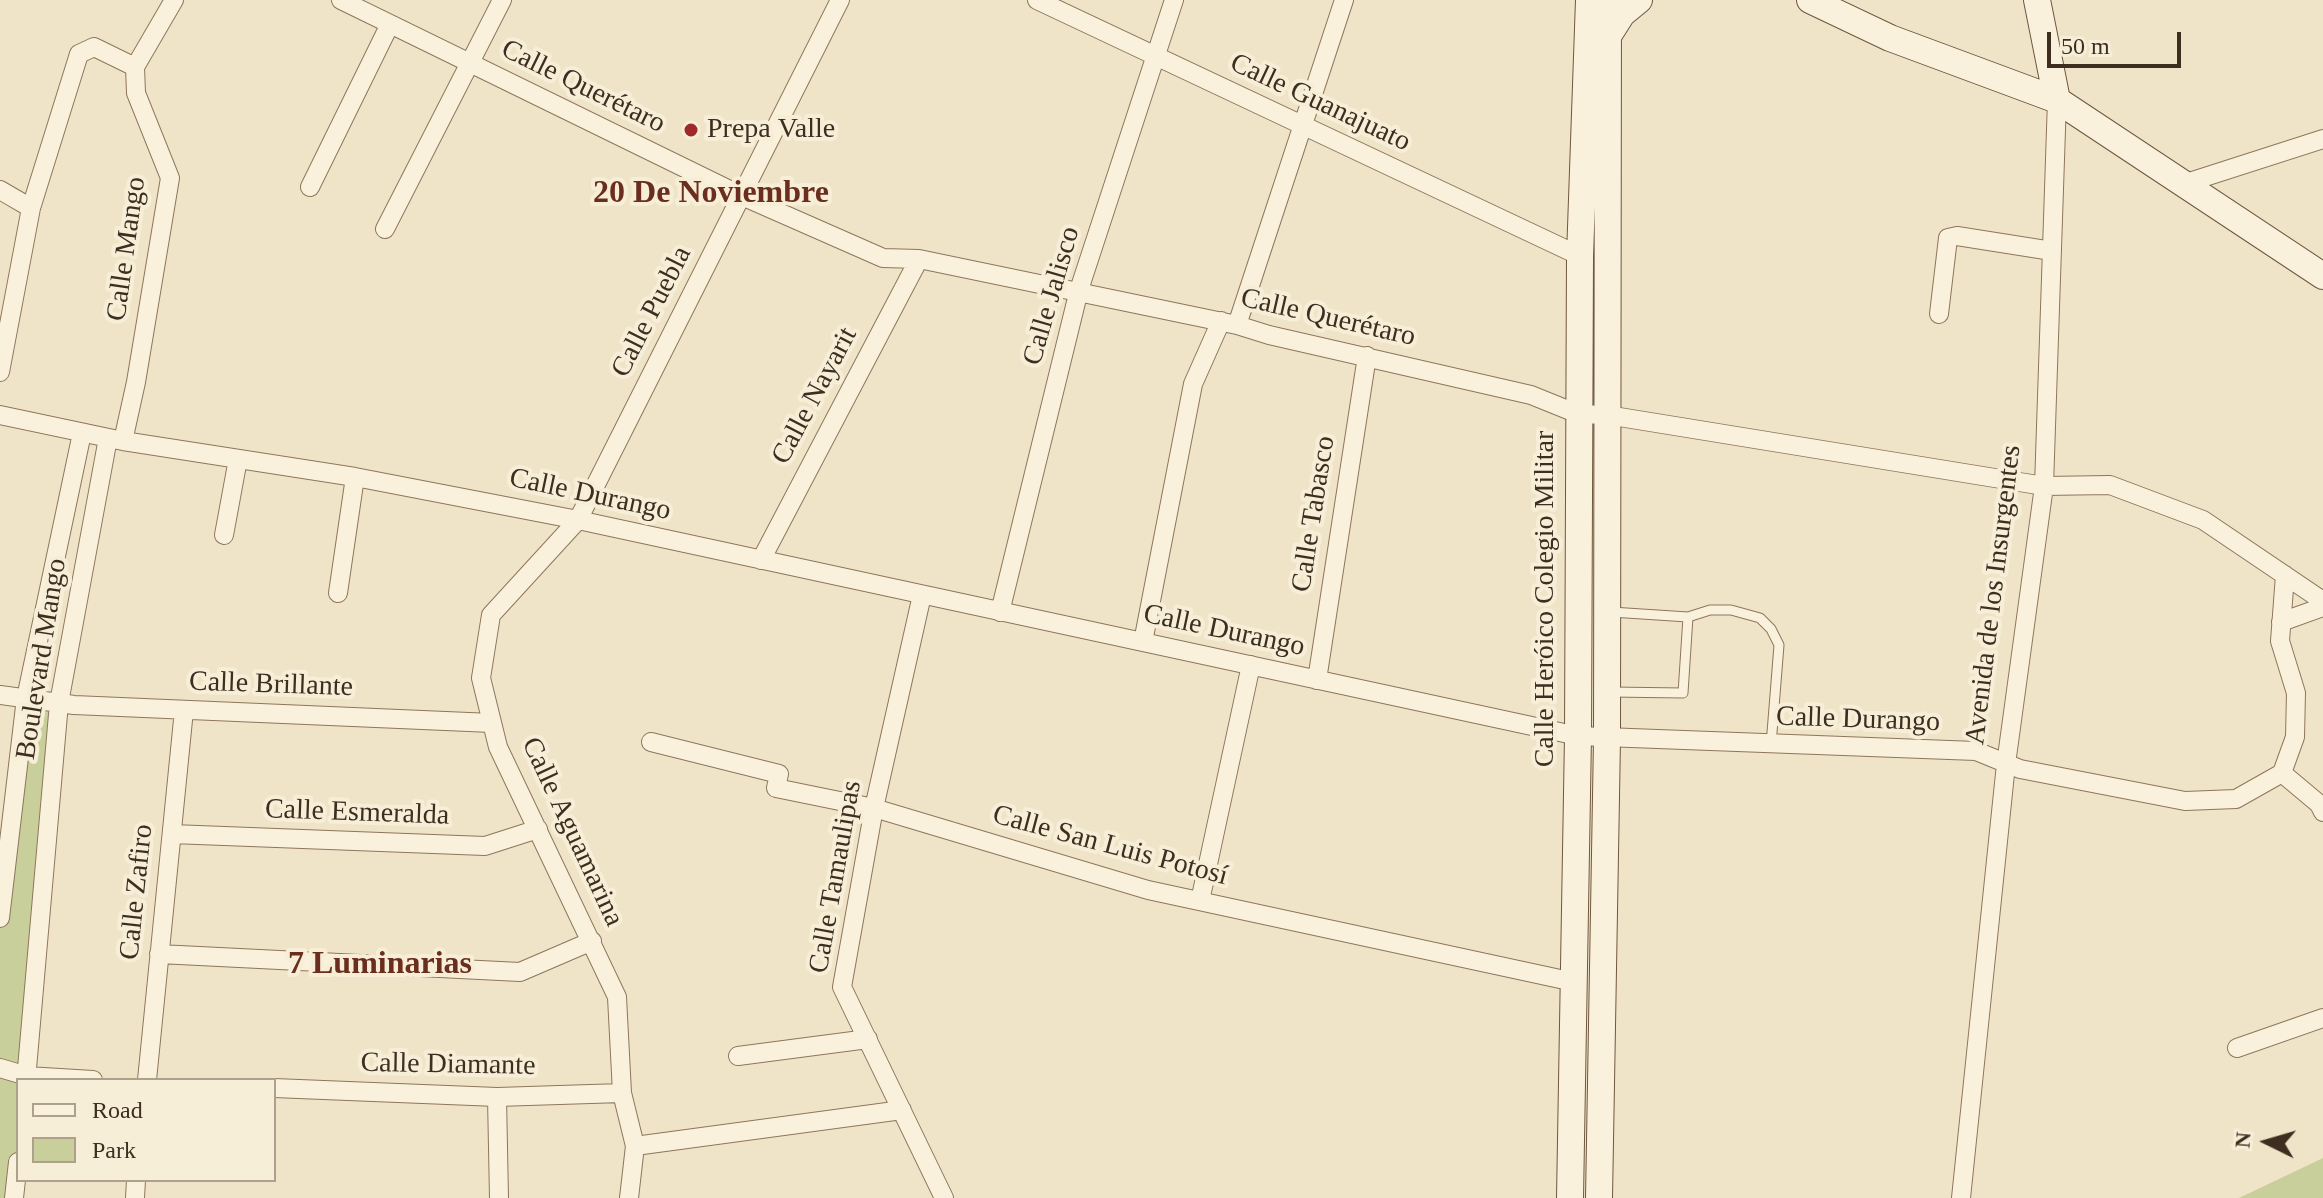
<!DOCTYPE html>
<html>
<head>
<meta charset="utf-8">
<style>
	body { margin:0 }
	#map { position:relative; width:2323px; height:1198px; overflow:hidden; background:#f0e4c8; font-family:"Times New Roman",serif }
	canvas { display:block }
	.legend { position:absolute; left:16px; top:1078px; width:260px; height:104px; box-sizing:border-box; background:#f7eed8; border:2px solid #ada18e; margin:0; padding:10px 14px; list-style:none; font-size:24px; color:#3d2e20 }
	.legend li { display:flex; align-items:center; gap:16px; height:40px }
	.legend b { width:40px; border:2px solid #ada18e }
	.north { position:absolute; left:2227px; top:1102px; width:80px; height:80px; -webkit-text-stroke:6px #f7eed8; paint-order:stroke; rotate:275deg; font-size:22px; font-weight:700; line-height:32px; text-align:center; color:#3d2e20 }
	.north::after { content:''; display:block; margin:auto; width:28px; height:36px; background:#3d2e20; clip-path:polygon(50% 0,100% 100%,50% 72%,0 100%) }
	.scale { position:absolute; left:2047px; top:32px; width:134px; height:36px; box-sizing:border-box; border:4px solid #3d2e20; border-top:0; padding-left:10px; font-size:24px; line-height:28px; white-space:nowrap; color:#3d2e20; -webkit-text-stroke:6px #f7eed8; paint-order:stroke }
</style>
</head>
<body>
<div id="map">
<canvas width="2323" height="1198"></canvas>
<ul class="legend">
<li><b style="height:10px;background:#faf1dc"></b>Road</li>
<li><b style="height:22px;background:#c9cf9b"></b>Park</li>
</ul>
<div class="north">N</div>
<div class="scale">50 m</div>
</div>
<script>
const g = document.querySelector('canvas').getContext('2d');
g.lineJoin = 'round';
function fillPath(path, color) { g.fillStyle = color; g.fill(path, 'evenodd'); }
const toPath = rows => new Path2D(rows.map(r => 'M' + r).join(''));
function trace(path, color, width, dash) { g.strokeStyle = color; g.lineWidth = width; g.lineCap = dash ? 'butt' : 'round'; g.setLineDash(dash || []); g.stroke(path); }
function label(font, color, halo, rows, align = 'center') {
  g.font = font + ' "Times New Roman",serif'; g.lineWidth = 8; g.setLineDash([]); g.textBaseline = 'middle'; g.strokeStyle = halo; g.fillStyle = color; for (const [text, x, y, turn = 0] of rows) {
    g.save(); g.translate(x, y); g.rotate((+turn || 0) * Math.PI / 180); g.textAlign = isNaN(turn) ? turn : align; if (halo) g.strokeText(text, 0, 0); g.fillText(text, 0, 0); g.restore();
  }
}
const green = toPath([
	[26,698,59,703,18,1080,18,1166,15,1198,0,1198,0,918],
	[2323,1158,2323,1198,2239,1198]
]);
const lane = toPath([
	[1688,617,1710,610,1731,610,1760,618,1771,629,1779,645,1771,745],
	[1611,692,1683,693,1688,617,1611,612]
]);
const street = toPath([
	[341,0,742,196,883,258,919,259,1237,325,1269,335,1531,395,1578,414,1607,415,2044,486,2110,485,2203,520,2323,601],
	[1037,0,1580,256],
	[135,67,174,0],
	[2183,184,2323,139],
	[310,187,390,24],
	[0,190,31,208],
	[385,229,502,0],
	[1939,314,1948,238,1957,236,2052,251],
	[1237,325,1344,0],
	[0,372,31,208,79,54,94,47,135,67],
	[0,415,123,441,355,477,578,520,1578,736,1976,751,2020,769,2185,801,2236,799,2282,773,2295,737,2296,693,2280,641,2285,575],
	[123,441,136,382,170,178,136,93,135,67],
	[224,535,238,459],
	[761,560,919,259],
	[338,593,355,477],
	[922,595,874,808,842,987,944,1198],
	[1000,612,1079,290,1174,0],
	[2281,622,2323,607],
	[1143,642,1193,384,1221,321],
	[1317,680,1367,356],
	[0,695,74,705,492,723],
	[651,742,779,774,776,788,874,808,1148,890,1574,982],
	[2282,773,2319,804,2323,812],
	[172,834,485,846,538,829],
	[1200,901,1251,665],
	[0,918,26,698,82,433],
	[159,954,520,972,592,941],
	[2237,1048,2323,1018],
	[738,1056,868,1039],
	[0,1068,27,1076,93,1080],
	[26,1080,59,703,108,438],
	[147,1080,184,710],
	[274,1088,497,1097,622,1093],
	[497,1097,499,1198],
	[635,1146,902,1110],
	[14,1198,18,1162],
	[135,1198,136,1180],
	[629,1198,635,1146,622,1093,617,997,498,747,481,678,491,615,578,520,840,0],
	[1961,1198,2006,764,2044,486,2057,100]
]);
const secondary = toPath([
	[1810,0,1890,38,2057,100,2323,276],
	[2037,0,2057,100],
	[1608,36,1622,14,1639,0],
	[1570,1198,1578,736,1580,256,1589,0],
	[1599,1198,1607,739,1608,0]
]);
const markers = [
	[691,130,8,"#9e2a2b"]
];
const streetNames = [
	["Calle Querétaro",583,87,26],
	["Calle Guanajuato",1320,103,25],
	["Calle Mango",127,249,-82],
	["Calle Jalisco",1052,296,-74],
	["Calle Puebla",652,312,-63],
	["Calle Querétaro",1328,318,13],
	["Calle Nayarit",815,396,-62],
	["Calle Durango",590,495,12],
	["Calle Tabasco",1314,514,-81],
	["Avenida de los Insurgentes",1994,595,-83],
	["Calle Heróico Colegio Militar",1546,599,-90],
	["Calle Durango",1224,631,12],
	["Boulevard Mango",42,659,-81],
	["Calle Brillante",271,685,2],
	["Calle Durango",1858,720,2],
	["Calle Esmeralda",357,813,2],
	["Calle Aguamarina",572,832,65],
	["Calle San Luis Potosí",1110,846,15],
	["Calle Tamaulipas",836,877,-80],
	["Calle Zafiro",137,892,-84],
	["Calle Diamante",448,1065,1]
];
const poiNames = [
	["Prepa Valle",707,130]
];
const quarterNames = [
	["20 De Noviembre",711,194],
	["7 Luminarias",380,965]
];
fillPath(green, '#c9cf9b');
trace(lane, '#8d765c', 11);
trace(street, '#8d765c', 20);
trace(secondary, '#6f573f', 28);
trace(lane, '#faf1dc', 9);
trace(street, '#faf1dc', 18);
trace(secondary, '#faf1dc', 26);
for (const [x, y, r, color] of markers) { const dot = new Path2D(); dot.arc(x, y, r, 0, 2 * Math.PI); g.fillStyle = color; g.fill(dot); trace(dot, '#f7eed8', 3); }
label('28px', '#3d2e20', '#f7eed8', streetNames);
label('28px', '#3d2e20', '#f7eed8', poiNames, 'left');
label('bold 32px', '#6b2e1e', '#f7eed8', quarterNames);
</script>
</body>
</html>
